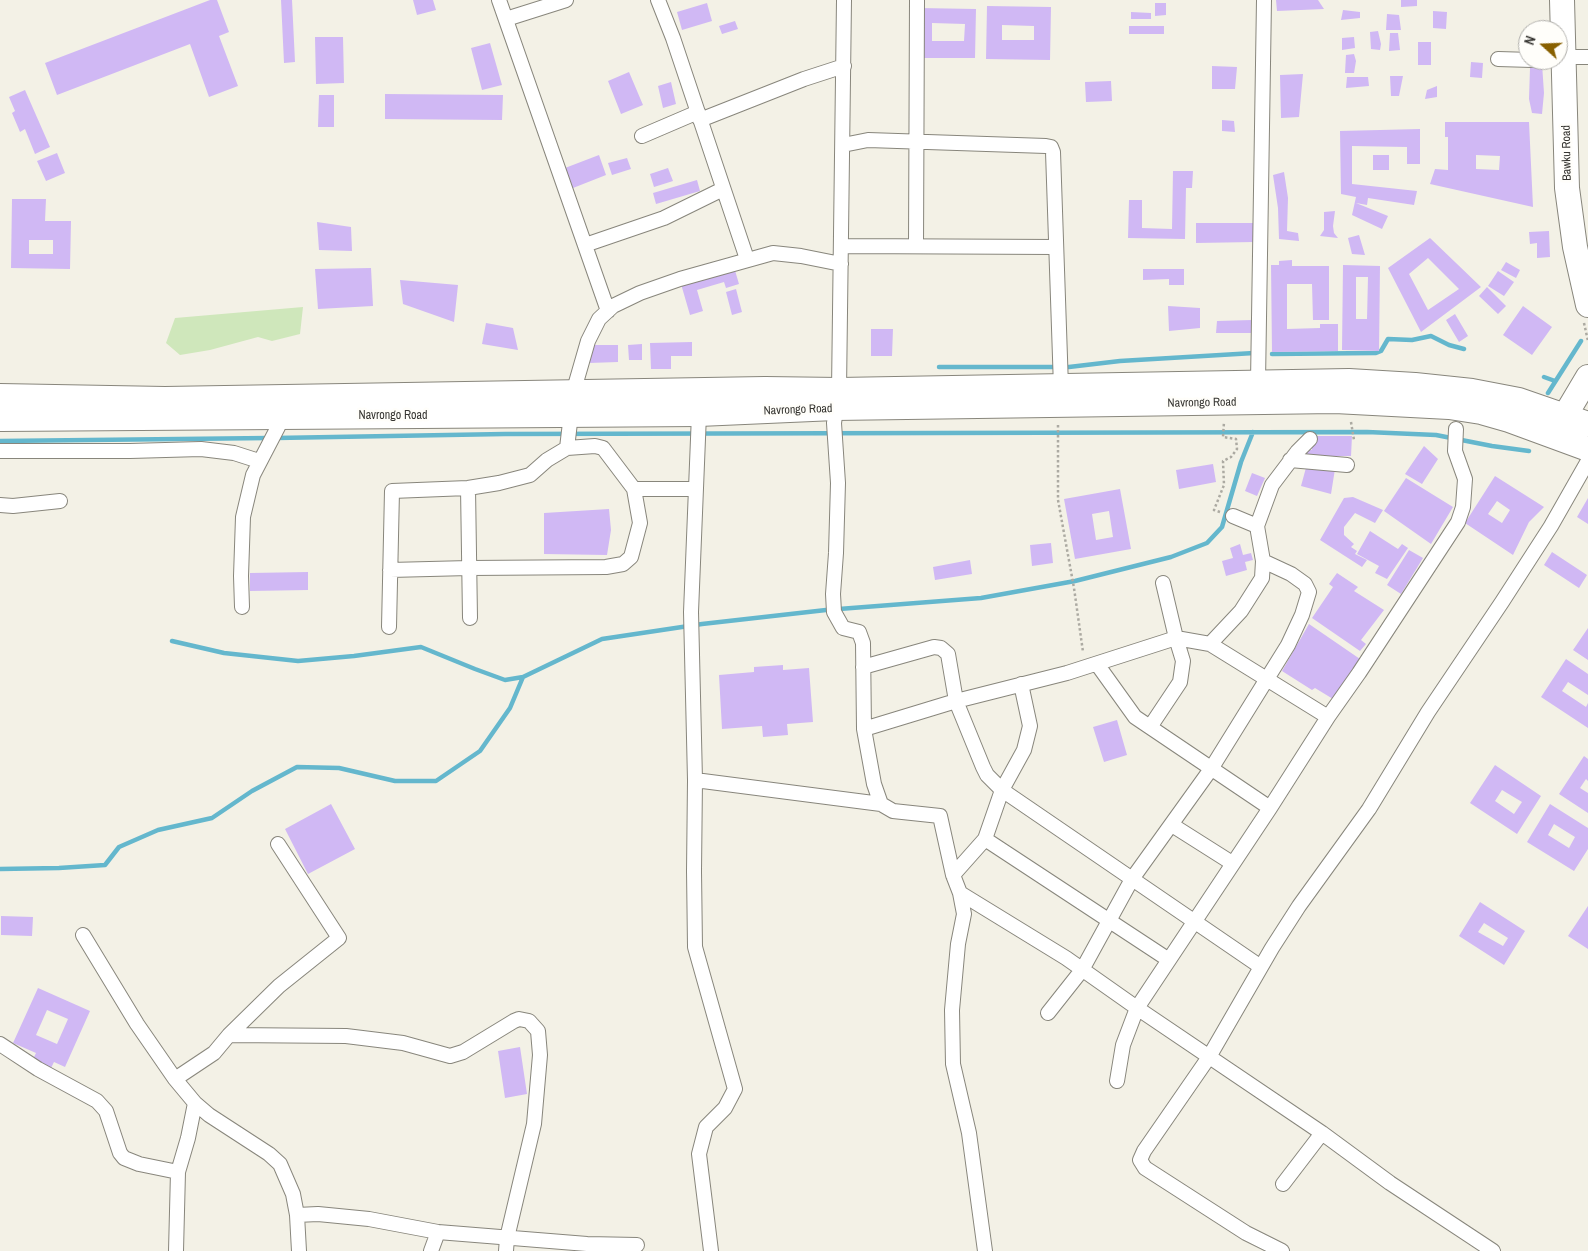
<!DOCTYPE html>
<html>
<head>
<meta charset="utf-8">
<style>
	body { margin:0 }
	#map { position:relative; width:1588px; height:1251px; overflow:hidden; background:#f3f1e6; font-family:"Archivo Narrow",sans-serif }
	canvas { display:block }
	.north { position:absolute; left:1518px; top:20px; width:50px; height:50px; box-sizing:border-box; background:#fffefa; border:1px solid #afaeaa; border-radius:50%; rotate:290deg; font-size:14px; font-weight:700; line-height:20px; text-align:center; color:#363531 }
	.north::after { content:''; display:block; margin:auto; width:18px; height:22px; background:#886000; clip-path:polygon(50% 0,100% 100%,50% 72%,0 100%) }
</style>
</head>
<body>
<div id="map">
<canvas width="1588" height="1251"></canvas>
<div class="north">N</div>
</div>
<script>
const g = document.querySelector('canvas').getContext('2d');
g.lineJoin = 'round';
function fillPath(path, color) { g.fillStyle = color; g.fill(path, 'evenodd'); }
const toPath = rows => new Path2D(rows.map(r => 'M' + r).join(''));
function trace(path, color, width, dash) { g.strokeStyle = color; g.lineWidth = width; g.lineCap = dash ? 'butt' : 'round'; g.setLineDash(dash || []); g.stroke(path); }
function label(font, color, halo, rows, align = 'center') {
  g.font = font + ' "Archivo Narrow",sans-serif'; g.lineWidth = 5; g.setLineDash([]); g.textBaseline = 'middle'; g.strokeStyle = halo; g.fillStyle = color; for (const [text, x, y, turn = 0] of rows) {
    g.save(); g.translate(x, y); g.rotate((+turn || 0) * Math.PI / 180); g.textAlign = isNaN(turn) ? turn : align; if (halo) g.strokeText(text, 0, 0); g.fillText(text, 0, 0); g.restore();
  }
}
const green = toPath([
	[303,307,300,334,272,341,258,337,210,350,180,355,166,343,175,318]
]);
const stream = toPath([
	[1272,354,1376,353,1381,351,1388,339,1412,340,1431,336,1449,345,1464,349],
	[939,367,1069,367,1120,361,1254,353],
	[1544,377,1555,381],
	[1548,393,1581,341],
	[276,438,505,434,1367,432,1436,435,1492,446,1529,451],
	[0,441,269,438],
	[172,641,224,653,298,661,354,656,421,647,475,669,505,680,523,677,602,639,702,624,826,610,981,598,1075,581,1171,557,1207,543,1222,527,1241,462,1253,432],
	[0,869,59,868,105,865,119,847,158,830,212,818,252,791,297,767,339,768,395,781,436,781,480,751,510,708,523,677]
]);
const building = toPath([
	[210,0,217,0,229,32,219,36,238,86,209,97,190,44,57,95,45,63],
	[281,0,292,0,295,62,284,63],
	[413,0,433,0,436,10,417,15],
	[1276,0,1318,0,1324,9,1277,11],
	[1401,0,1417,0,1417,6,1401,7],
	[707,3,712,21,682,30,677,12],
	[1155,3,1166,3,1166,15,1155,16],
	[987,6,1051,7,1050,60,986,59],
	[1002,25,1034,26,1034,40,1002,40],
	[919,8,976,9,975,58,918,58],
	[932,23,965,24,964,41,932,41],
	[1343,10,1360,12,1360,18,1341,20],
	[1433,11,1447,12,1446,29,1433,28],
	[1131,12,1151,13,1151,19,1131,19],
	[1387,14,1399,15,1401,30,1386,30],
	[735,21,738,29,722,34,719,26],
	[1129,26,1164,26,1164,34,1129,34],
	[1378,31,1381,44,1380,50,1371,49,1370,32],
	[1390,33,1398,33,1400,50,1389,51],
	[315,37,343,37,344,83,316,84],
	[1354,37,1355,48,1342,50,1342,38],
	[1418,42,1431,42,1431,65,1418,65],
	[490,43,502,85,482,90,471,48],
	[1354,54,1356,61,1354,73,1345,73,1346,55],
	[1471,62,1483,63,1482,78,1470,77],
	[1542,64,1544,93,1542,114,1532,113,1529,99,1530,68],
	[1212,66,1237,67,1235,89,1212,89],
	[629,72,643,105,621,114,608,81],
	[1303,74,1299,117,1281,118,1280,75],
	[1390,76,1403,76,1399,96,1391,96],
	[1347,77,1368,77,1369,86,1346,88],
	[1111,81,1112,101,1086,102,1085,82],
	[671,82,676,104,663,108,658,86],
	[1437,86,1437,97,1425,99,1427,90],
	[25,90,50,147,35,154,25,129,20,132,12,113,15,111,9,97],
	[385,94,503,95,502,120,385,119],
	[319,95,334,95,334,127,318,127],
	[1222,120,1234,121,1235,132,1222,131],
	[1445,122,1529,122,1533,207,1430,184,1435,169,1448,170,1448,137,1445,137],
	[1476,155,1500,156,1499,170,1476,169],
	[1420,129,1420,164,1407,164,1407,147,1352,146,1352,184,1417,191,1414,205,1368,198,1367,205,1356,203,1388,216,1382,229,1352,215,1356,197,1341,194,1340,131],
	[57,153,65,173,46,181,37,161],
	[599,155,606,175,573,188,565,168],
	[1373,155,1389,155,1389,170,1373,170],
	[627,158,631,169,612,175,608,163],
	[668,168,673,181,654,187,650,174],
	[1173,171,1193,171,1192,188,1186,188,1185,239,1128,238,1129,200,1142,200,1142,228,1172,229],
	[1284,172,1288,198,1287,231,1298,233,1299,241,1279,239,1278,208,1273,175],
	[697,180,700,191,656,204,653,193],
	[12,199,46,199,45,221,71,221,70,269,11,268],
	[29,240,53,240,53,254,29,254],
	[1335,211,1333,226,1334,233,1338,238,1320,236,1324,230,1324,212],
	[317,222,351,227,352,251,319,250],
	[1196,223,1254,223,1254,242,1196,243],
	[1549,231,1550,257,1537,258,1537,243,1530,244,1529,232],
	[1359,235,1365,255,1352,254,1348,238],
	[1430,238,1481,287,1421,332,1388,268],
	[1428,258,1459,289,1428,310,1409,274],
	[1292,260,1292,266,1329,266,1329,320,1313,320,1312,284,1287,284,1287,329,1320,328,1320,324,1338,324,1338,351,1272,352,1271,265,1279,265,1279,261],
	[1506,262,1520,270,1516,278,1501,270],
	[1343,265,1380,266,1379,351,1342,350],
	[1356,277,1368,277,1367,319,1356,319],
	[734,267,739,284,726,288,724,282,697,290,703,311,690,315,681,284],
	[371,268,373,306,318,309,315,269],
	[1143,269,1184,269,1184,285,1169,285,1169,279,1143,280],
	[1498,271,1514,282,1504,296,1488,286],
	[400,280,458,285,454,322,403,304],
	[1487,287,1506,306,1498,314,1479,296],
	[736,289,742,312,732,315,726,292],
	[1168,306,1200,308,1200,328,1169,331],
	[1523,306,1552,327,1532,355,1503,335],
	[1455,314,1468,336,1459,342,1446,320],
	[1252,320,1252,333,1216,333,1217,321],
	[486,323,513,328,518,350,482,344],
	[871,329,893,329,892,356,871,356],
	[692,342,692,356,671,356,671,369,651,369,650,343],
	[642,344,642,360,629,360,628,345],
	[588,345,618,345,618,362,589,363],
	[1312,436,1352,436,1351,456,1315,456,1301,459,1302,450,1312,450],
	[1424,446,1438,459,1422,484,1405,474],
	[1213,464,1216,482,1179,489,1176,470],
	[1307,464,1335,469,1331,494,1301,486],
	[1252,473,1265,478,1257,496,1245,491],
	[1495,476,1544,507,1529,522,1513,555,1465,523],
	[1497,501,1510,510,1502,523,1488,514],
	[1406,478,1453,507,1431,544,1384,511],
	[1120,489,1131,549,1075,559,1064,499],
	[1109,511,1113,537,1096,540,1092,514],
	[1353,497,1383,510,1375,523,1355,513,1344,527,1344,535,1354,544,1351,547,1357,551,1355,554,1367,560,1362,567,1320,540,1344,498],
	[1588,498,1588,524,1577,517],
	[609,509,611,530,607,555,544,554,544,513],
	[1370,531,1398,549,1402,544,1408,548,1387,579,1375,573,1379,566,1357,554],
	[1051,543,1053,563,1032,566,1030,545],
	[1240,544,1243,555,1251,553,1253,560,1245,562,1247,570,1226,576,1222,561,1233,558,1230,548],
	[1409,550,1423,558,1401,594,1387,585],
	[1552,552,1587,575,1579,588,1544,565],
	[970,560,972,574,935,580,933,567],
	[308,572,308,590,250,591,250,573],
	[1337,573,1358,587,1354,591,1384,610,1361,640,1366,644,1360,651,1312,618,1333,587,1329,584],
	[1309,624,1360,659,1333,699,1315,688,1312,690,1282,671],
	[1588,628,1588,660,1573,650],
	[1566,659,1588,674,1588,695,1568,682,1562,691,1586,707,1588,703,1588,728,1541,697],
	[783,665,783,670,809,668,813,722,787,724,788,735,763,737,762,726,722,729,719,675,754,672,754,667],
	[1117,720,1127,755,1104,762,1093,727],
	[1584,756,1588,759,1588,781,1586,779,1580,788,1588,793,1588,813,1559,794],
	[1495,765,1541,796,1517,834,1470,803],
	[1502,790,1522,802,1514,814,1495,801],
	[331,804,355,849,308,874,285,829],
	[1550,804,1588,828,1588,849,1574,871,1527,842],
	[1554,824,1575,837,1569,848,1548,835],
	[1480,902,1525,931,1504,965,1459,936],
	[1484,923,1508,938,1503,946,1478,932],
	[1588,906,1588,949,1568,936],
	[1,916,33,917,32,936,1,935],
	[38,988,90,1011,65,1067,54,1062,51,1068,33,1059,36,1053,13,1043],
	[47,1010,68,1019,57,1044,36,1035],
	[520,1047,527,1094,505,1098,498,1051]
]);
const path = toPath([
	[1584,323,1588,341],
	[1351,422,1354,440],
	[1058,425,1058,500,1074,588,1083,652],
	[1220,512,1214,510,1224,485,1223,461,1231,457,1237,449,1236,439,1223,437,1224,422]
]);
const minor = toPath([
	[499,0,608,311],
	[658,0,673,38,747,259],
	[844,0,839,390,834,423,838,483,836,553,833,594,834,612,843,628,859,632,863,643,864,729,874,784,881,804,893,811,940,816,953,875,960,893,964,914,958,944,952,1010,953,1064,969,1133,985,1251],
	[506,19,566,0],
	[1558,57,1588,57],
	[1498,59,1532,60],
	[700,120,804,79,844,66],
	[642,136,698,112],
	[843,145,868,140,1046,146,1051,147,1053,152,1061,387],
	[585,245,664,218,723,189],
	[841,246,1056,247],
	[916,246,917,0],
	[1258,382,1264,0],
	[573,393,588,341,599,319,613,306,640,293,680,279,773,253,801,256,841,264],
	[699,414,691,612,695,780,694,871,695,947,735,1089,725,1108,706,1127,699,1154,711,1251],
	[0,451,130,451,201,449,234,453,259,461],
	[1290,460,1347,465],
	[468,488,470,618],
	[634,489,695,489],
	[0,505,13,506,60,501],
	[1233,516,1257,526],
	[390,570,469,568,606,567,623,564,631,557,640,523,634,489,603,448,595,446,567,448],
	[242,607,241,576,243,517,253,475,278,427,280,417],
	[389,627,392,491,468,488,499,483,530,475,547,460,567,448,571,414],
	[1210,644,1241,611,1262,578,1263,561,1257,526,1272,485,1297,452,1310,439],
	[1097,664,1135,717,1270,808],
	[863,667,934,647,941,648,948,654,956,701,983,767,987,775,1002,790,1261,967],
	[1150,727,1180,682,1183,661,1176,638,1163,583],
	[864,729,956,701,1067,673,1176,638,1210,644,1328,717],
	[695,780,881,804],
	[1172,825,1232,863],
	[985,839,1002,790,1024,750,1030,726,1021,684],
	[953,875,985,839,1169,960],
	[960,893,1066,958,1137,1008,1322,1133,1390,1183,1493,1251],
	[83,935,137,1024,175,1079,195,1103,209,1115,269,1154,280,1164,293,1194,297,1215,318,1214,369,1219,438,1232,587,1244,637,1245],
	[1048,1013,1082,970,1132,879,1211,769,1288,645,1302,615,1309,592,1305,584,1291,574,1263,561],
	[229,1035,346,1036,403,1043,450,1056,463,1052,514,1021,519,1019,529,1021,538,1031,540,1055,534,1124,507,1238,506,1251],
	[0,1044,38,1069,97,1101,106,1111,120,1153,124,1158,139,1164,178,1172],
	[175,1079,214,1053,229,1035,279,986,339,938,278,844],
	[1117,1081,1123,1045,1137,1008,1270,808,1328,717,1359,673,1458,522,1463,507,1465,479,1455,451,1456,429],
	[1283,1184,1322,1133],
	[297,1215,299,1251],
	[176,1251,178,1172,188,1138,195,1103],
	[431,1251,438,1232],
	[1282,1251,1246,1233,1145,1168,1140,1160,1144,1151,1209,1057,1272,948,1299,906,1369,809,1428,712,1502,602,1551,526,1588,461]
]);
const trunk = toPath([
	[1562,0,1567,188,1575,247,1588,305],
	[0,396,165,399,765,389,839,390,1349,381,1415,385,1472,391,1519,400,1588,424],
	[0,419,699,414,835,408,1335,401,1449,407,1481,412,1509,420,1588,449],
	[1557,429,1588,377]
]);
const streetNames = [
	["Bawku Road",1567,153,-91],
	["Navrongo Road",1202,403,-1],
	["Navrongo Road",798,410,-2],
	["Navrongo Road",393,416]
];
fillPath(green, '#cfe7bb');
trace(stream, '#64b7cd', 4.5);
fillPath(building, '#d0b8f4');
trace(minor, '#88867c', 16);
trace(trunk, '#88867c', 26);
trace(path, '#acaaa2', 2.5, [2.5, 2.5]);
trace(minor, '#fff', 14);
trace(trunk, '#fff', 24);
label('12px', '#363531', '#fffefa', streetNames);
</script>
</body>
</html>
